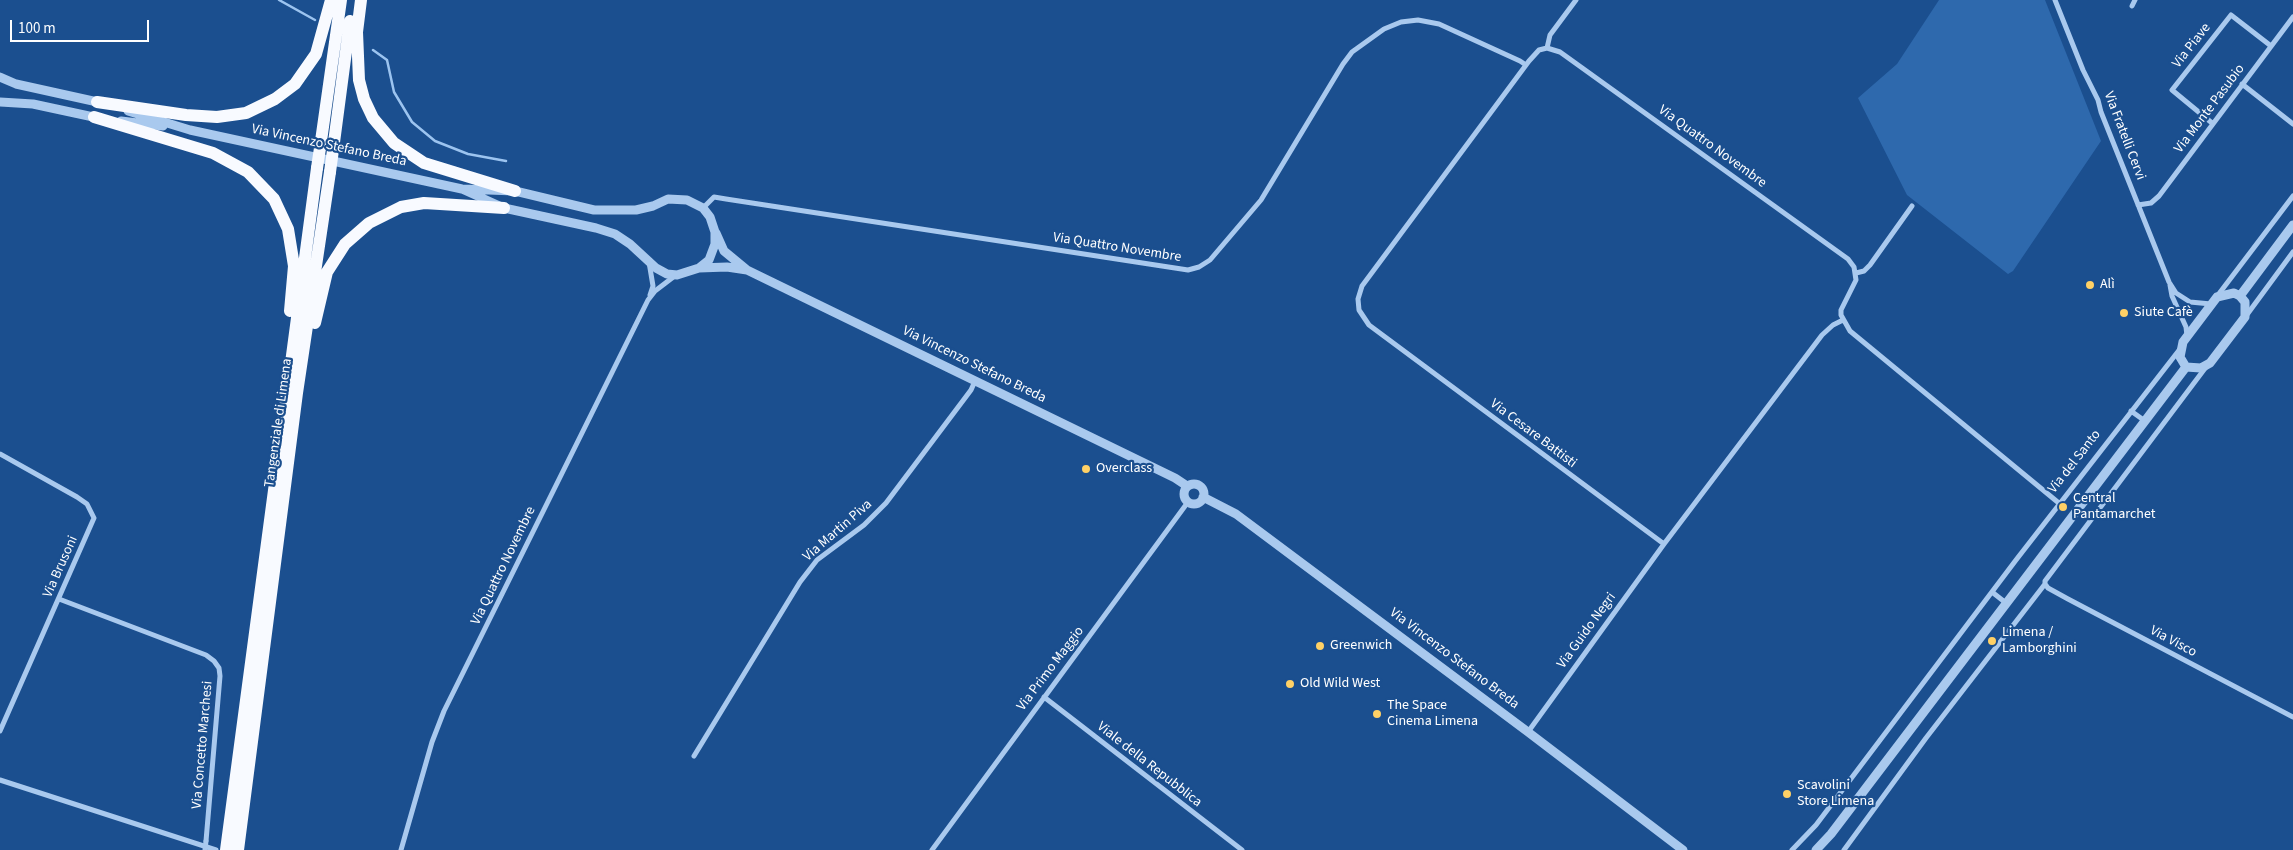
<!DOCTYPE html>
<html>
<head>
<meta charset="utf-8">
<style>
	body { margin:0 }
	#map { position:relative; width:2293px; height:850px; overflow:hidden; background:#1b4f8f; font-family:"Source Sans 3",sans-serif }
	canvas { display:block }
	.scale { position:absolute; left:10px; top:20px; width:139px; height:22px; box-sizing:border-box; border:2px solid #fff; border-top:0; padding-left:6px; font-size:15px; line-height:18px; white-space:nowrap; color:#fff; -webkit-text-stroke:4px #1b4f8f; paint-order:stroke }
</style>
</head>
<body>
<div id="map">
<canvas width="2293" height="850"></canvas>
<div class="scale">100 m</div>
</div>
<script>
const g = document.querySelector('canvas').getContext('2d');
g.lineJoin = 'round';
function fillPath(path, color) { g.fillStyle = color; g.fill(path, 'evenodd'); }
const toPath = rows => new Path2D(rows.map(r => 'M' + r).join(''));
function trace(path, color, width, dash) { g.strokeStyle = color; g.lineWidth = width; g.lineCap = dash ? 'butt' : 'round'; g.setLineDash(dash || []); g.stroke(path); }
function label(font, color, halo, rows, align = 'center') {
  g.font = font + ' "Source Sans 3",sans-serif'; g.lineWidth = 4.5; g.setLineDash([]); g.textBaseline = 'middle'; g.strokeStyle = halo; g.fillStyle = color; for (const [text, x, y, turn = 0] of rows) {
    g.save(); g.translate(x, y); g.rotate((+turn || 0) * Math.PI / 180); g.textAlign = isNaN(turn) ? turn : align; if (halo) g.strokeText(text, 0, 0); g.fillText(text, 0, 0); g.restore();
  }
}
const green = toPath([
	[1939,0,2045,0,2101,141,2013,271,2008,274,1907,195,1858,98,1897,64]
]);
const stream = toPath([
	[279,0,315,20],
	[373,50,387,60,394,92,412,122,435,141,468,154,506,161]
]);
const minor = toPath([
	[2055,0,2083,70,2098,100,2101,112,2169,282,2176,293,2190,302,2211,304],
	[2132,6,2135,0],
	[1547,48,1550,35,1576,0],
	[2242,84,2293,124],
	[2212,123,2172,90,2231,15,2271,46],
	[2138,205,2151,203,2159,196,2293,17],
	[703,208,714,197,726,199,1188,270,1199,267,1210,260,1261,200,1343,64,1352,52,1384,29,1401,22,1418,20,1439,24,1520,61,1526,65],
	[649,262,653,286,650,295],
	[1856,273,1864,271,1870,265,1912,206],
	[2170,285,2172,296,2186,327,2187,336],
	[2218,295,2293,196],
	[2246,316,2293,252],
	[2131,411,2145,421],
	[0,454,77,497,87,504,94,518,0,731],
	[1664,544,1369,325,1359,310,1358,299,1362,286,1529,61,1539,50,1547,48,1560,52,1848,259,1854,267,1856,280,1841,310,1841,315,1850,331,2060,504],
	[2045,584,2048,588,2068,599,2293,717],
	[1992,592,2006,603],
	[59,599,206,655,214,661,219,668,220,676,206,841],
	[1044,697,1242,850],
	[1528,732,1664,544,1822,335,1833,325,1843,320],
	[694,756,800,582,817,560,864,525,886,503,971,390,975,381],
	[0,780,216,850],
	[401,850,432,742,444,711,648,300,655,291,676,275],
	[932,850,1188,502],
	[1792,850,1816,825,2016,560,2180,349],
	[1844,850,1926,738,2045,584,2045,581,2206,367]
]);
const tertiary = toPath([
	[0,77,16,84,102,103],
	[0,102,33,104,98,118],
	[128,111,190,130,462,189,515,191,594,210,636,210,653,206,668,199,687,200,703,208,710,217,715,232,715,244,709,260,699,268,677,275,667,274,656,268,630,244,615,234,596,228,504,208,462,189],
	[121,121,163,126],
	[716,233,724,251,747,270,1175,478,1187,486],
	[699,268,727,267,747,270],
	[2234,293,2240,296,2245,302,2245,317,2210,363,2201,368,2186,367,2180,357,2183,342,2217,297,2234,293],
	[2240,296,2293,225],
	'1184 494a10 10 0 1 1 20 0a10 10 0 1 1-20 0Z',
	[1203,497,1236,514,1528,732,1683,850],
	[1816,850,1831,834,2186,367]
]);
const trunk = toPath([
	[361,0,357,32,359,80,364,99,373,118,394,143,424,163,515,191],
	[97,102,186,115,217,117,246,113,275,99,295,84,316,54,331,0],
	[94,117,213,153,248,172,274,199,288,229,294,266,290,311],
	[320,148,341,0],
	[333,150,350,21],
	[315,323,327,272,345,244,369,223,401,207,424,203,504,208],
	[226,850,317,168],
	[238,850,297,393,330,172]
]);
const minorBridge = toPath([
	[205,850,206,841]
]);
const trunkBridge = toPath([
	[317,168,320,148],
	[330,172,333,150]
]);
const markers = [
	[2090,285,5,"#ffd166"],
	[2124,313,5,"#ffd166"],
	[1086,469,5,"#ffd166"],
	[2063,507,5,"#ffd166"],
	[1992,641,5,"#ffd166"],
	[1320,646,5,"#ffd166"],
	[1290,684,5,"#ffd166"],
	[1377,714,5,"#ffd166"],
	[1787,794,5,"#ffd166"]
];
const streetNames = [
	["Via Piave",2192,46,-52],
	["Via Monte Pasubio",2210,109,-53],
	["Via Fratelli Cervi",2124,136,69],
	["Via Vincenzo Stefano Breda",329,146,12],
	["Via Quattro Novembre",1712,147,36],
	["Via Quattro Novembre",1117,248,9],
	["Via Vincenzo Stefano Breda",974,365,26],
	["Tangenziale di Limena",279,423,-82],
	["Via Cesare Battisti",1533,434,37],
	["Via del Santo",2075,462,-52],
	["Via Martin Piva",838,531,-41],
	["Via Quattro Novembre",504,566,-64],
	["Via Brusoni",61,567,-66],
	["Via Guido Negri",1587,631,-54],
	["Via Visco",2173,642,28],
	["Via Vincenzo Stefano Breda",1454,659,37],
	["Via Primo Maggio",1051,669,-53],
	["Via Concetto Marchesi",203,745,-85],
	["Viale della Repubblica",1149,765,38]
];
const poiNames = [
	["Alì",2100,285],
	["Siute Cafè",2134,313],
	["Overclass",1096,469],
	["Central",2073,499],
	["Pantamarchet",2073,515],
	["Limena /",2002,633],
	["Lamborghini",2002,649],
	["Greenwich",1330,646],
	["Old Wild West",1300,684],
	["The Space",1387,706],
	["Cinema Limena",1387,722],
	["Scavolini",1797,786],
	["Store Limena",1797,802]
];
fillPath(green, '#2e69ad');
trace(stream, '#9cc4f0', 2.5);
trace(minor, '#a9c9ee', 5);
trace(tertiary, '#a9c9ee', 9);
trace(trunk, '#f8faff', 12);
trace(minorBridge, '#a9c9ee', 5);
trace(trunkBridge, '#f8faff', 12);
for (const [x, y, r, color] of markers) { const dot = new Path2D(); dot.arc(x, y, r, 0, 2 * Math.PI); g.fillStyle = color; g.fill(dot); trace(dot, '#1b4f8f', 2); }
label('14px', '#fff', '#1b4f8f', streetNames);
label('14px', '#fff', '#1b4f8f', poiNames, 'left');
</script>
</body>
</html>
